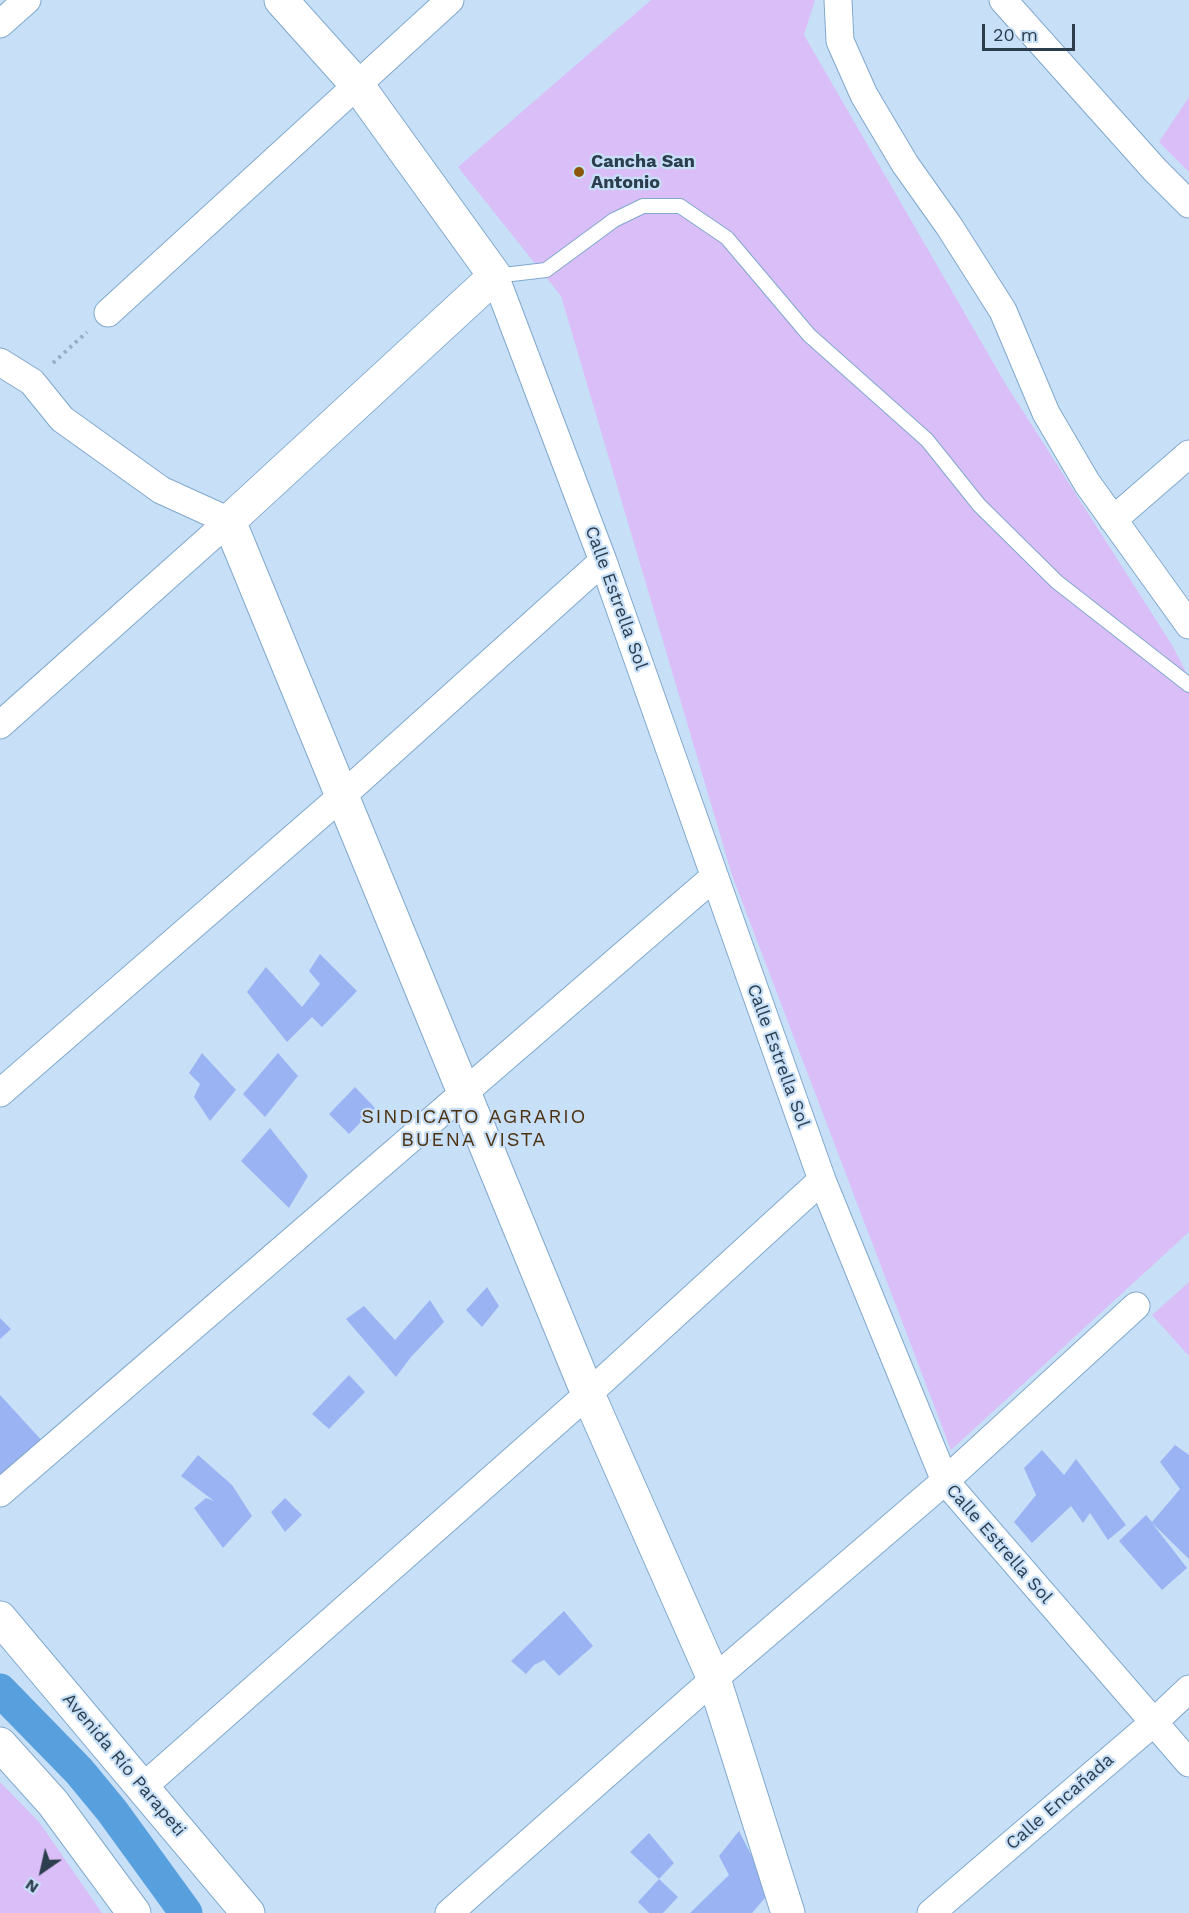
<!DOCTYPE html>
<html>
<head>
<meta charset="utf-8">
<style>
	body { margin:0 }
	#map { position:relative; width:1189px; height:1913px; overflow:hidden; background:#c7e0f8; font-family:"Work Sans",sans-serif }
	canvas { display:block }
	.north { position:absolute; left:12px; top:1841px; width:60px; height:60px; -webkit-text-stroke:4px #c7e0f8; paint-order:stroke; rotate:214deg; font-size:16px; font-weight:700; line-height:24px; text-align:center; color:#2c3d4d }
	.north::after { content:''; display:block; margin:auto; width:21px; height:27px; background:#2c3d4d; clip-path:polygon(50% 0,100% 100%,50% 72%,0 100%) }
	.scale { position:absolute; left:982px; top:24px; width:93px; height:27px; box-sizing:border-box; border:3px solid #2c3d4d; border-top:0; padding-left:8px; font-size:18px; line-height:21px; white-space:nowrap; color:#2c3d4d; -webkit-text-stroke:4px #c7e0f8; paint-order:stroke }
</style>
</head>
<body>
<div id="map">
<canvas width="1189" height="1913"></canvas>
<div class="north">N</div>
<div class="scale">20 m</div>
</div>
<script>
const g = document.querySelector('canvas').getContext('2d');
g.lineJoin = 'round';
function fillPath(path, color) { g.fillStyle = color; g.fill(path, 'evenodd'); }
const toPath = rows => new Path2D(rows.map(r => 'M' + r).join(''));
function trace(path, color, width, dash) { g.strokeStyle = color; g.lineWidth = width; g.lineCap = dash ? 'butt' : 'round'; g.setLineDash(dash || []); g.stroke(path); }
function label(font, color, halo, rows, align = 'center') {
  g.font = font + ' "Work Sans",sans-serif'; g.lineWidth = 4.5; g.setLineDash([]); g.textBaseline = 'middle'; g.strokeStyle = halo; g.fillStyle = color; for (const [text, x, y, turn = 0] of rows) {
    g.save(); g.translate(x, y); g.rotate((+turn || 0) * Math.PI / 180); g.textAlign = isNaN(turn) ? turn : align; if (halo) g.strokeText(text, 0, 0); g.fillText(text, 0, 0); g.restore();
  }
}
const green = toPath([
	[651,0,815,0,804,35,1005,383,1172,645,1189,678,1189,1232,951,1450,732,875,561,296,458,167],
	[1189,97,1189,172,1159,142],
	[1189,1282,1189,1356,1152,1315],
	[0,1782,39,1822,102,1913,0,1913]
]);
const canal = toPath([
	[0,1690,79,1771,112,1811,186,1913]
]);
const building = toPath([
	[320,954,357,991,322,1027,312,1017,287,1042,247,992,266,967,302,1007,320,984,309,971],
	[202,1053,236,1090,210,1121,194,1097,200,1084,189,1073],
	[278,1053,298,1076,265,1117,243,1094],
	[355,1087,375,1108,349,1134,329,1114],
	[270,1128,308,1176,289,1208,241,1161],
	[487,1287,499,1306,482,1327,466,1310],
	[430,1300,444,1322,411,1357,396,1377,346,1319,364,1306,395,1340],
	[0,1318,11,1329,0,1339],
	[349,1375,365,1392,329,1429,312,1414],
	[0,1395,45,1444,0,1481],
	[1175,1445,1189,1455,1189,1559,1152,1523,1187,1568,1162,1590,1119,1541,1146,1515,1152,1522,1180,1489,1160,1462],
	[1042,1450,1064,1475,1076,1459,1126,1525,1108,1540,1090,1513,1083,1523,1071,1506,1032,1543,1014,1522,1036,1495,1024,1468],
	[198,1455,232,1485,252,1516,223,1548,194,1508,206,1498,214,1501,181,1476],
	[285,1498,302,1515,285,1532,271,1512],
	[564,1611,593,1646,559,1676,544,1660,534,1665,526,1674,511,1661],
	[739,1831,770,1892,752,1913,690,1913,729,1875,719,1856],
	[649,1833,674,1863,659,1879,678,1897,663,1913,649,1913,638,1902,659,1879,630,1852]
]);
const path = toPath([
	[53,363,87,332]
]);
const lane = toPath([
	[495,276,546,270,614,220,643,206,680,206,727,238,809,335,927,440,979,505,1057,582,1189,685]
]);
const street = toPath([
	[838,0,840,41,864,95,905,164,949,226,1003,311,1046,413,1087,483,1189,625],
	[1003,0,1155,170,1189,204],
	[0,24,27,0],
	[495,276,603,561,822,1180,945,1481,1189,1763],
	[108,313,450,0],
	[0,362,32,382,62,419,161,490,229,521,0,725],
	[1113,520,1189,454],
	[0,1093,343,795,603,561],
	[0,1493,714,877],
	[143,1787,588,1394,822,1180],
	[449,1913,714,1679,945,1481,1136,1306],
	[931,1913,1153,1723,1189,1689]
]);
const secondary = toPath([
	[281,0,358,86,495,276,229,521,588,1394,714,1679,788,1913],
	[0,1618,248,1913],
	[0,1744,53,1803,134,1913]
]);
const markers = [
	[579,172,6,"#8c5608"]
];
const poiNames = [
	["Cancha San",591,162],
	["Antonio",591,183]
];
const streetNames = [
	["Calle Estrella Sol",616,598,70],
	["Calle Estrella Sol",778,1056,70],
	["Calle Estrella Sol",999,1544,49],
	["Avenida Río Parapeti",124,1765,50],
	["Calle Encañada",1060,1802,-41]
];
const neighbourhoodNames = [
	["SINDICATO AGRARIO",474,1117],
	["BUENA VISTA",474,1140]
];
fillPath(green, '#dabef7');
trace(canal, '#589fde', 33);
fillPath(building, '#9ab3f2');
trace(lane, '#80a8cd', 16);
trace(street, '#80a8cd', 29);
trace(secondary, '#80a8cd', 35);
trace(path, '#98aec4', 4, [3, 4.5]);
trace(lane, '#fff', 14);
trace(street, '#fff', 27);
trace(secondary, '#fff', 33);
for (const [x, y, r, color] of markers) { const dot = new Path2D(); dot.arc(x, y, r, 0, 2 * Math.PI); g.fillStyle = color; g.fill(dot); trace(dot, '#c7e0f8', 2); }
label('bold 18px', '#2c3d4d', '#c7e0f8', poiNames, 'left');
label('18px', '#2c3d4d', '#c7e0f8', streetNames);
g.letterSpacing = '1.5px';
label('20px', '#4e3313', '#c7e0f8', neighbourhoodNames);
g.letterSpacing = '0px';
</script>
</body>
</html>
